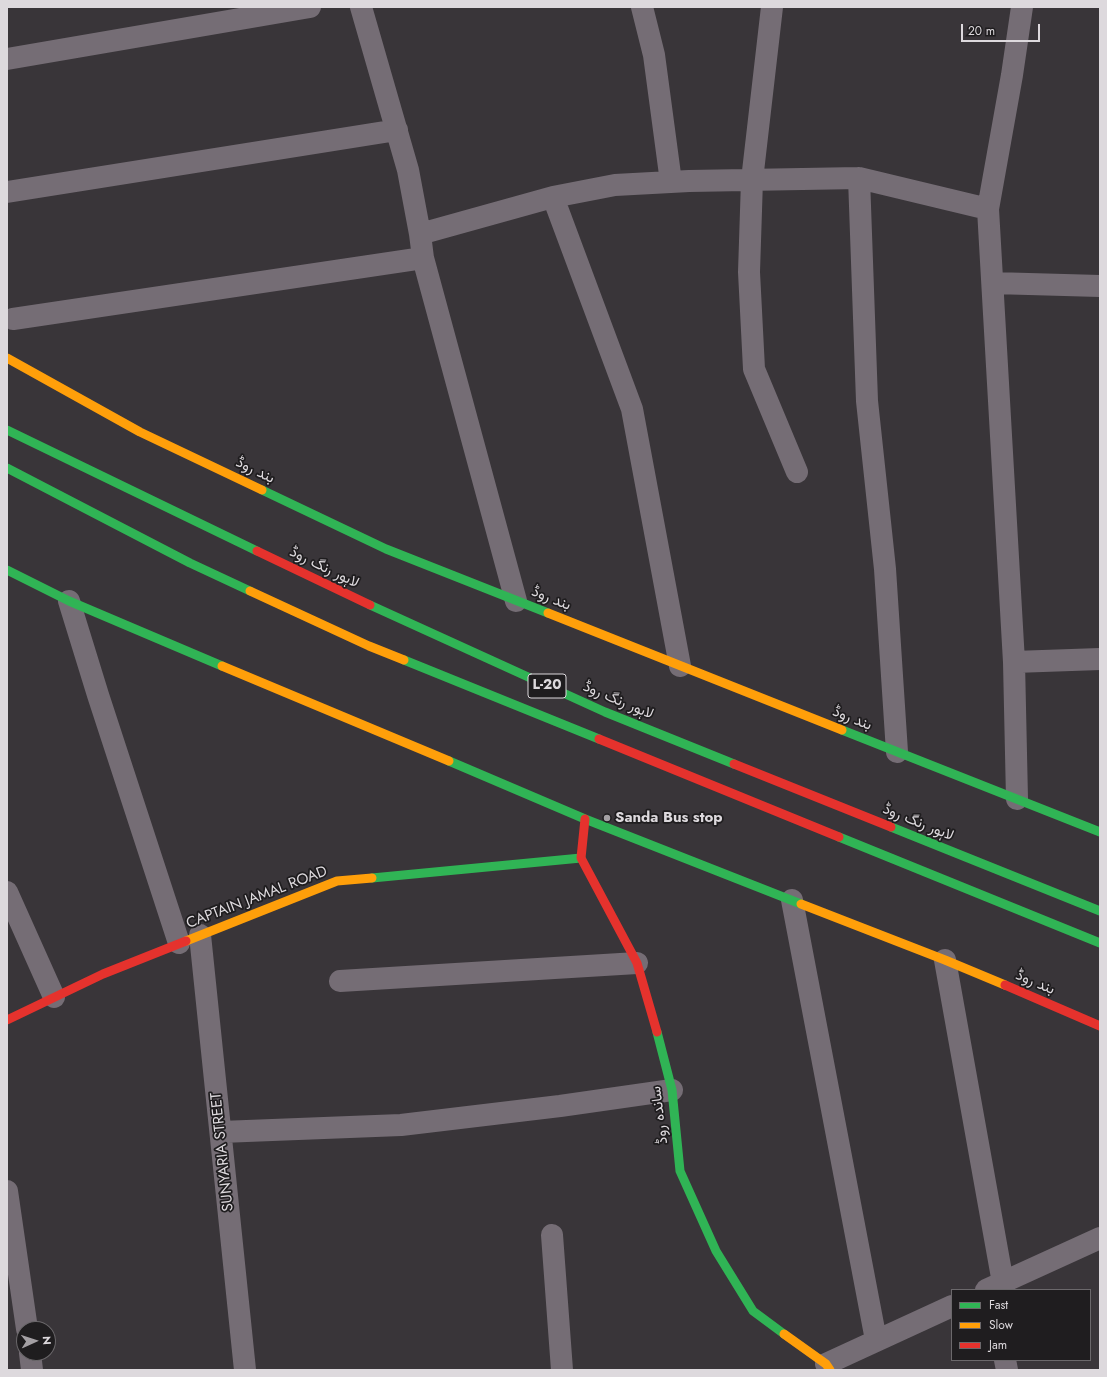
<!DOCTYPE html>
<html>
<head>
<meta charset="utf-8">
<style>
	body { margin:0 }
	#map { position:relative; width:1107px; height:1377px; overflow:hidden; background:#393539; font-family:Jost,sans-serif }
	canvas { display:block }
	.frame { position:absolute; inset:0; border:8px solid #ddd9dd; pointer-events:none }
	.legend { position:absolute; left:951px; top:1289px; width:140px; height:72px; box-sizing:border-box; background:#1f1d1f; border:1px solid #6b686b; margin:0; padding:5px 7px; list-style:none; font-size:12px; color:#ddd9dd }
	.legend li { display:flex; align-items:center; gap:8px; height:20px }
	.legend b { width:20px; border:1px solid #6b686b }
	.north { position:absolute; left:16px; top:1321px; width:40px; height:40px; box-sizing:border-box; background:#1f1d1f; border:1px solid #6b686b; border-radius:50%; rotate:87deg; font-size:11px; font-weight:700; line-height:16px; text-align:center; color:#ddd9dd }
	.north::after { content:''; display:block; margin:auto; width:14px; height:18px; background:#a4a0a4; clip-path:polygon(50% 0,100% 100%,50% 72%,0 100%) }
	.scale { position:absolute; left:961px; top:24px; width:79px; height:18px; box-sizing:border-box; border:2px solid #ddd9dd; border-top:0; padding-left:5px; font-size:12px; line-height:14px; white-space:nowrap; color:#ddd9dd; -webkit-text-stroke:3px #1f1d1f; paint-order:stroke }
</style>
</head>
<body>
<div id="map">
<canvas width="1107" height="1377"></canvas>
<div class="frame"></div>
<ul class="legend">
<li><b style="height:5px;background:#30b455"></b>Fast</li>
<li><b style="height:5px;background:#ff9f0a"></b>Slow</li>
<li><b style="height:5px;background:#e5322d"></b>Jam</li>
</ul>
<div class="north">N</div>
<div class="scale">20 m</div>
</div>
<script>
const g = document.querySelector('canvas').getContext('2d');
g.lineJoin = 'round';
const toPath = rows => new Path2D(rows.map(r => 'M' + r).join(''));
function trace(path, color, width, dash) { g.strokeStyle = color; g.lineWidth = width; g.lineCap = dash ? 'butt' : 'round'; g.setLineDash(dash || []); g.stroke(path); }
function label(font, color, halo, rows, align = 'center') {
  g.font = font + ' Jost,Vazirmatn,sans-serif'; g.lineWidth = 3.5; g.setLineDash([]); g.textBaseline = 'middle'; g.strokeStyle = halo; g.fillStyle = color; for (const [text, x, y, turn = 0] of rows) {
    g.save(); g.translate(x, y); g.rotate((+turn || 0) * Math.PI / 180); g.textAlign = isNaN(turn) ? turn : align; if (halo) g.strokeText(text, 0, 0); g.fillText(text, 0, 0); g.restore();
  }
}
const street = toPath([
	[361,7,408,170,420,234,423,258,516,601],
	[642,7,654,55,671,182],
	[772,7,752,180,749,272,754,369,797,472],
	[7,59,310,7],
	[859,178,867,401,885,569,897,752],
	[7,192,397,130],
	[553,197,632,409,680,666],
	[420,234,553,197,615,185,689,181,859,178,988,209],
	[993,283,1100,286],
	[13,319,423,258],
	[69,601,98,695,179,943],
	[1014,662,988,209,1012,75,1022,7],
	[1017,799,1014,662,1100,659],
	[7,892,54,997],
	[792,900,876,1340],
	[200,935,245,1370],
	[945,960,1003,1283],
	[340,981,637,963],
	[221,1132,401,1125,560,1106,672,1090],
	[7,1191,27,1329],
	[552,1235,562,1370],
	[986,1290,1100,1238],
	[30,1353,32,1370],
	[1005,1360,1007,1370],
	[826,1364,952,1306]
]);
const fast = toPath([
	[7,430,257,551],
	[7,468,190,563,250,591],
	[262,490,386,549,548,613],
	[7,570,69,601,222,666],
	[370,605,605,712,734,764],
	[404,660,599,739],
	[842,730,1100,832],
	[449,761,585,819,801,904],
	[891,827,1100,911],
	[839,837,1100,943],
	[372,878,581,858],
	[657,1032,672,1090,680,1171,716,1251,753,1311,784,1334]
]);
const slow = toPath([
	[7,358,140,432,262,490],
	[250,591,369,646,404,660],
	[548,613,842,730],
	[222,666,449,761],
	[801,904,945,960,1005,985],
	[186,941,337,881,372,878],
	[784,1334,826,1364,830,1370]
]);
const jam = toPath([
	[257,551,370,605],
	[599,739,839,837],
	[734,764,891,827],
	[585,819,581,858,637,963,657,1032],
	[1005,985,1100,1026],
	[7,1020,103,974,186,941]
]);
const markers = [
	[607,818,4,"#a4a0a4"]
];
const shields = [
	[547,686,38]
];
const shieldNames = [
	["L-20",547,686]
];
const streetNames = [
	["بند روڈ",255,471,26],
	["لاہور رنگ روڈ",324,568,26],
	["بند روڈ",551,599,22],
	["لاہور رنگ روڈ",618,701,23],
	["بند روڈ",852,719,22],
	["لاہور رنگ روڈ",918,823,22],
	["CAPTAIN JAMAL ROAD",257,898,-21],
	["بند روڈ",1035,983,23],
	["ساندہ روڈ",660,1115,-97],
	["SUNYARIA STREET",223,1152,-96]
];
const poiNames = [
	["Sanda Bus stop",615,818]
];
trace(street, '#756d75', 22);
trace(fast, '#30b455', 9);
trace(slow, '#ff9f0a', 9);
trace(jam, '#e5322d', 9);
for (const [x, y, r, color] of markers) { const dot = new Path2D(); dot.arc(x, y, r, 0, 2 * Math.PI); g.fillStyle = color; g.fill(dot); trace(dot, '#1f1d1f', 1.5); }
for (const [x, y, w] of shields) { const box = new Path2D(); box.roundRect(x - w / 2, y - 12, w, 24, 3); g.fillStyle = '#1f1d1f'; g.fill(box); trace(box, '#ddd9dd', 1); }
label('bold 14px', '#ddd9dd', null, shieldNames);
label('15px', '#ddd9dd', '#1f1d1f', streetNames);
label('bold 15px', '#ddd9dd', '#1f1d1f', poiNames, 'left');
</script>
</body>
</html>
